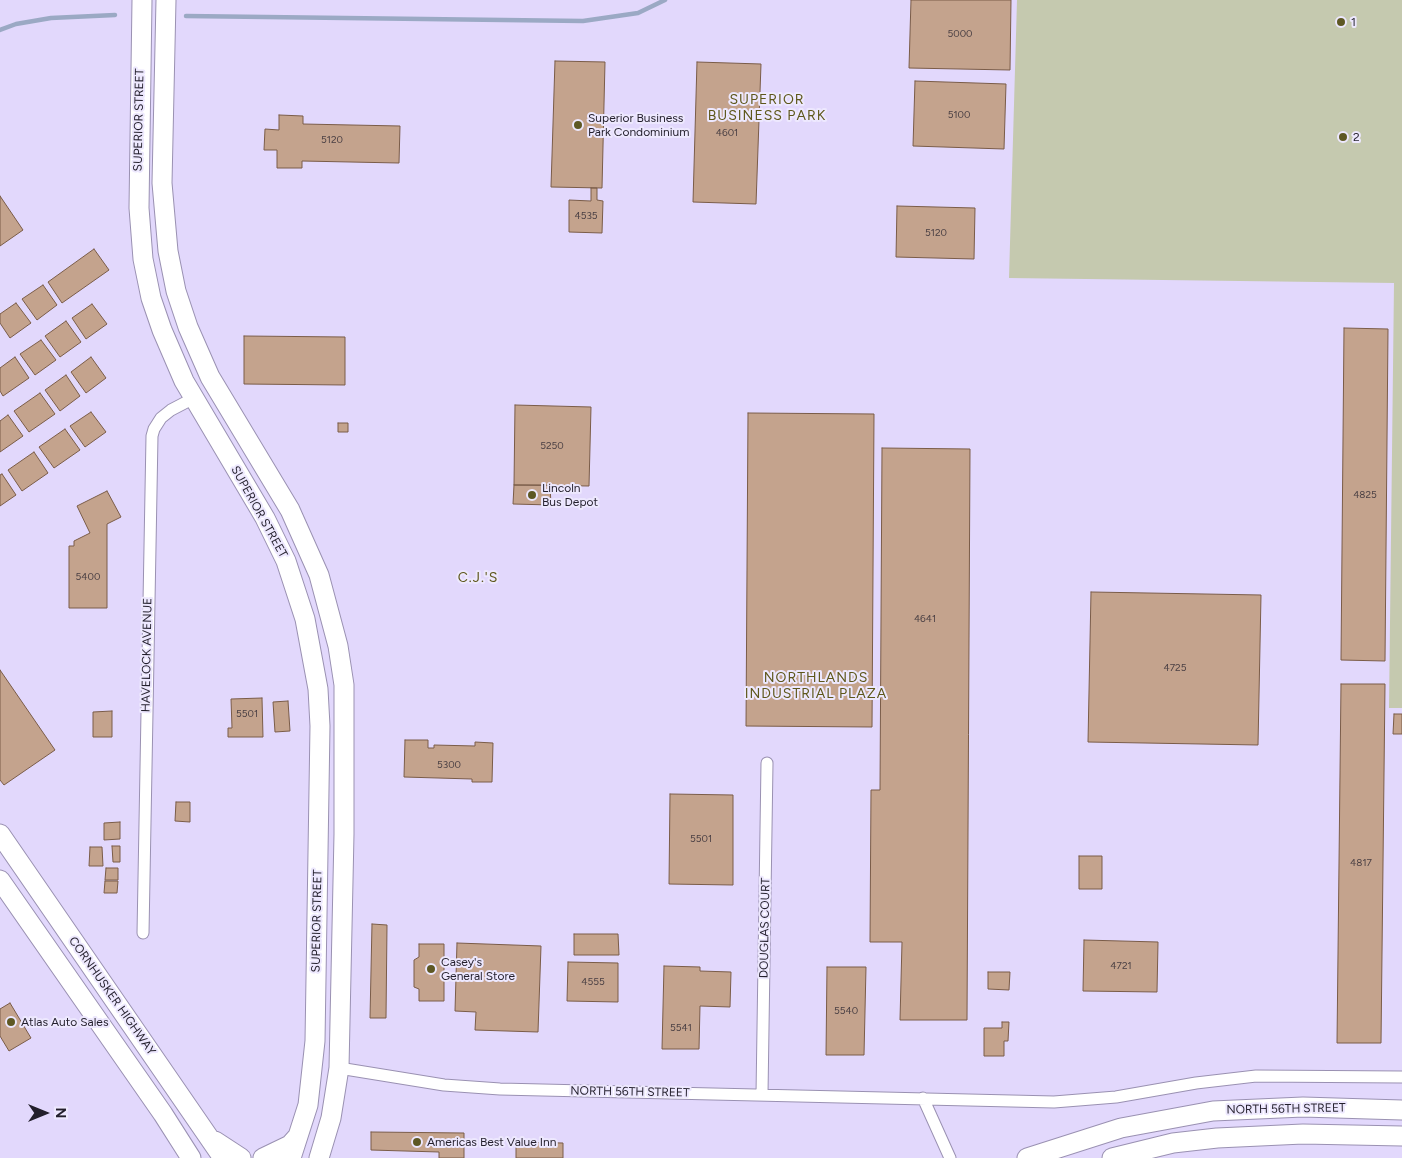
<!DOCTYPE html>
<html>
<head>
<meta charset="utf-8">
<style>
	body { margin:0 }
	#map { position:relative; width:1402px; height:1158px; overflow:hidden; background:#e2d8fc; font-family:Figtree,sans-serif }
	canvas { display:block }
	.north { position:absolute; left:20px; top:1088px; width:50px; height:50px; -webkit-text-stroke:4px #ede8fe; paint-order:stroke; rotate:90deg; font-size:14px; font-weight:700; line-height:20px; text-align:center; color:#231f2c }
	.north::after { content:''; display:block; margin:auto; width:18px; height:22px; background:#231f2c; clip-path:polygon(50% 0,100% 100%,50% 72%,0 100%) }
</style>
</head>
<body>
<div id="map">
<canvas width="1402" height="1158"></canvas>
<div class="north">N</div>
</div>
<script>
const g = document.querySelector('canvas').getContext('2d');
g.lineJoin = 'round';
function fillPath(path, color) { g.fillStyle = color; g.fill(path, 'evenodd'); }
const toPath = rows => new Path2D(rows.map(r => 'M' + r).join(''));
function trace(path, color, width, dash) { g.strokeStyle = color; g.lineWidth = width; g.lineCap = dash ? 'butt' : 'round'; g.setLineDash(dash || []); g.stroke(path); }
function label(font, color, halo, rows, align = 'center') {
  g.font = font + ' Figtree,sans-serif'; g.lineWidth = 4; g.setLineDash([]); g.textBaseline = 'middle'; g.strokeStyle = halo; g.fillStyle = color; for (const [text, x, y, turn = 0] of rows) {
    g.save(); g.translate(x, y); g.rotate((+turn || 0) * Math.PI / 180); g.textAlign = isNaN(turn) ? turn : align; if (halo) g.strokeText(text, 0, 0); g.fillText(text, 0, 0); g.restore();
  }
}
const green = toPath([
	[1017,0,1402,0,1402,708,1389,708,1394,283,1009,278]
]);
const stream = toPath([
	[186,16,583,21,638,13,665,0],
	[0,30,16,24,51,18,115,15]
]);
const building = toPath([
	[911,0,1011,0,1010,70,909,68,911,0],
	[555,61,605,62,602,188,551,187,555,61],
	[697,62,761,64,756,204,693,202,697,62],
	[915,81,1006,84,1004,149,913,146,915,81],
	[279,115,303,116,303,124,400,126,399,163,302,161,302,168,277,168,277,150,264,150,265,129,279,130,279,115],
	[591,188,597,188,597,200,603,201,602,233,569,232,569,200,591,201,591,188],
	[0,196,23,230,0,246,0,196],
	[897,206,975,208,974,259,896,257,897,206],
	[94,249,109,270,62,303,48,282,94,249],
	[43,285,57,305,37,320,22,299,43,285],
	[16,303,31,323,10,338,0,323,0,314,16,303],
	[92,304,107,324,86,339,72,318,92,304],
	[66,321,81,342,60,357,45,336,66,321],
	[1344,328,1388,329,1385,661,1341,660,1344,328],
	[244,336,345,337,345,385,244,384,244,336],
	[41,340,56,360,35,375,20,354,41,340],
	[15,357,29,378,3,396,0,391,0,368,15,357],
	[91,357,106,378,86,393,71,372,91,357],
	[66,375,80,396,60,411,45,390,66,375],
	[40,393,55,414,29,432,14,411,40,393],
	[515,405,591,407,589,486,514,485,515,405],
	[91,412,106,432,85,447,70,426,91,412],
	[748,413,874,414,872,727,746,726,748,413],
	[8,415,23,436,0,452,0,421,8,415],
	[338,423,348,423,348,432,338,432,338,423],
	[65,429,80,450,54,468,39,447,65,429],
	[882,448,970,449,967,1020,900,1020,902,942,870,942,871,790,880,790,882,448],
	[34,452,48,473,22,491,8,470,34,452],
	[2,474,16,495,0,506,0,475,2,474],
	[514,485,550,485,551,505,513,504,514,485],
	[107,491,121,517,107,524,107,608,69,608,69,546,74,546,74,541,90,533,77,506,107,491],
	[1091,592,1261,595,1258,745,1088,742,1091,592],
	[0,670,55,750,4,785,0,780,0,670],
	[1341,684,1385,684,1381,1043,1337,1043,1341,684],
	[262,698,263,737,228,737,228,728,232,728,231,699,262,698],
	[288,701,290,731,275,732,273,702,288,701],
	[112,711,112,737,93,737,93,712,112,711],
	[1394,714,1402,714,1402,734,1393,734,1394,714],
	[405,740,428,740,428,748,434,748,434,745,475,746,475,742,493,743,492,782,472,782,472,779,404,777,405,740],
	[670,794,733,795,733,885,669,884,670,794],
	[176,802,190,802,190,822,175,821,176,802],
	[120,822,120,839,104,840,104,823,120,822],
	[112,846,120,846,120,862,113,862,112,846],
	[90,847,102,847,103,866,89,866,90,847],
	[1079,856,1102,856,1102,889,1079,889,1079,856],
	[106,868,118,868,118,880,105,880,106,868],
	[105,881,118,881,117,893,104,893,105,881],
	[372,924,387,925,386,1018,370,1018,372,924],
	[574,934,618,934,619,955,574,955,574,934],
	[1084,940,1158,942,1157,992,1083,991,1084,940],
	[457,943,541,946,538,1032,475,1030,476,1012,455,1011,457,943],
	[419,944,444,944,444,1001,419,1001,419,989,414,987,414,960,419,957,419,944],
	[568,962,618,963,618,1002,567,1001,568,962],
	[664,966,700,967,700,971,731,972,730,1007,700,1006,699,1049,662,1049,664,966],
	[827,967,866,967,864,1055,826,1055,827,967],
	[988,972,1010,972,1009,990,988,989,988,972],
	[10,1003,31,1038,9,1051,0,1036,0,1009,10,1003],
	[1002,1022,1009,1022,1008,1041,1004,1041,1004,1056,984,1056,984,1028,1002,1028,1002,1022],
	[371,1132,464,1133,464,1158,439,1158,439,1152,371,1150,371,1132],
	[516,1142,563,1143,563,1158,516,1158,516,1142]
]);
const minor = toPath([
	[143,933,152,436,154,429,161,418,171,410,194,398],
	[339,1068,444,1085,500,1089,1054,1102,1116,1097,1196,1083,1256,1076,1402,1077],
	[762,1094,767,763],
	[923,1098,950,1158]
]);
const primary = toPath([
	[142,0,139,208,143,259,151,298,162,330,184,381,265,518,286,561,305,619,318,689,320,726,315,1041,308,1105,291,1158],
	[166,0,162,183,168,251,176,291,188,327,210,377,290,510,319,575,338,646,344,685,344,834,339,1068,331,1118,319,1158],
	[0,834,223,1158],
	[0,880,163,1114,191,1158],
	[215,1141,241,1158],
	[263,1158,290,1145,298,1136],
	[1027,1158,1121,1128,1213,1111,1303,1107,1402,1110],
	[1112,1158,1173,1143,1217,1138,1303,1134,1402,1136]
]);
const markers = [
	[1341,22,5,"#5e5824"],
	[578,125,5,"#5e5824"],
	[1343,137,5,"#5e5824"],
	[532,495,5,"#5e5824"],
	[431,969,5,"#5e5824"],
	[11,1022,5,"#5e5824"],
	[417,1142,5,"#5e5824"]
];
const numberNames = [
	["5000",960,34],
	["5100",959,115],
	["4601",727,133],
	["5120",332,140],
	["4535",586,216],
	["5120",936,233],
	["5250",552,446],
	["4825",1365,495],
	["5400",88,577],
	["4641",925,619],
	["4725",1175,668],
	["5501",247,714],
	["5300",449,765],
	["5501",701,839],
	["4817",1361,863],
	["4721",1121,966],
	["4555",593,982],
	["5540",846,1011],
	["5541",681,1028]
];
const poiNames = [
	["1",1351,22],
	["Superior Business",588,118],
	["Park Condominium",588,132],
	["2",1353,137],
	["Lincoln",542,488],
	["Bus Depot",542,502],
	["Casey's",441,962],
	["General Store",441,976],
	["Atlas Auto Sales",21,1022],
	["Americas Best Value Inn",427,1142]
];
const streetNames = [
	["SUPERIOR STREET",139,120,-89],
	["SUPERIOR STREET",259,512,61],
	["HAVELOCK AVENUE",147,655,-89],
	["SUPERIOR STREET",317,921,-89],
	["DOUGLAS COURT",765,928,-89],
	["CORNHUSKER HIGHWAY",112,996,55],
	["NORTH 56TH STREET",630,1092,1],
	["NORTH 56TH STREET",1286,1109,-1]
];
const neighbourhoodNames = [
	["SUPERIOR",767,100],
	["BUSINESS PARK",767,116],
	["C.J.'S",478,578],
	["NORTHLANDS",816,678],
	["INDUSTRIAL PLAZA",816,694]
];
fillPath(green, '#c5c9af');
trace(stream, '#9ba9c4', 4.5);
fillPath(building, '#c4a38d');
trace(building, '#7a5c48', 1);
trace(minor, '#9a91b2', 13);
trace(primary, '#9a91b2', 21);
trace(minor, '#fff', 11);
trace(primary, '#fff', 19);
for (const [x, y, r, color] of markers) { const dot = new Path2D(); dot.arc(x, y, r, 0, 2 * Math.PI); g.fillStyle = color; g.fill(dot); trace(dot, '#ede8fe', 2); }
label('10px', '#4b4044', null, numberNames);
label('12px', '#231f2c', '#ede8fe', poiNames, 'left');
label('12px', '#231f2c', '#ede8fe', streetNames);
g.letterSpacing = '1px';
label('14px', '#5e571b', '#ede8fe', neighbourhoodNames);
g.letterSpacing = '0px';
</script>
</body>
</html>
